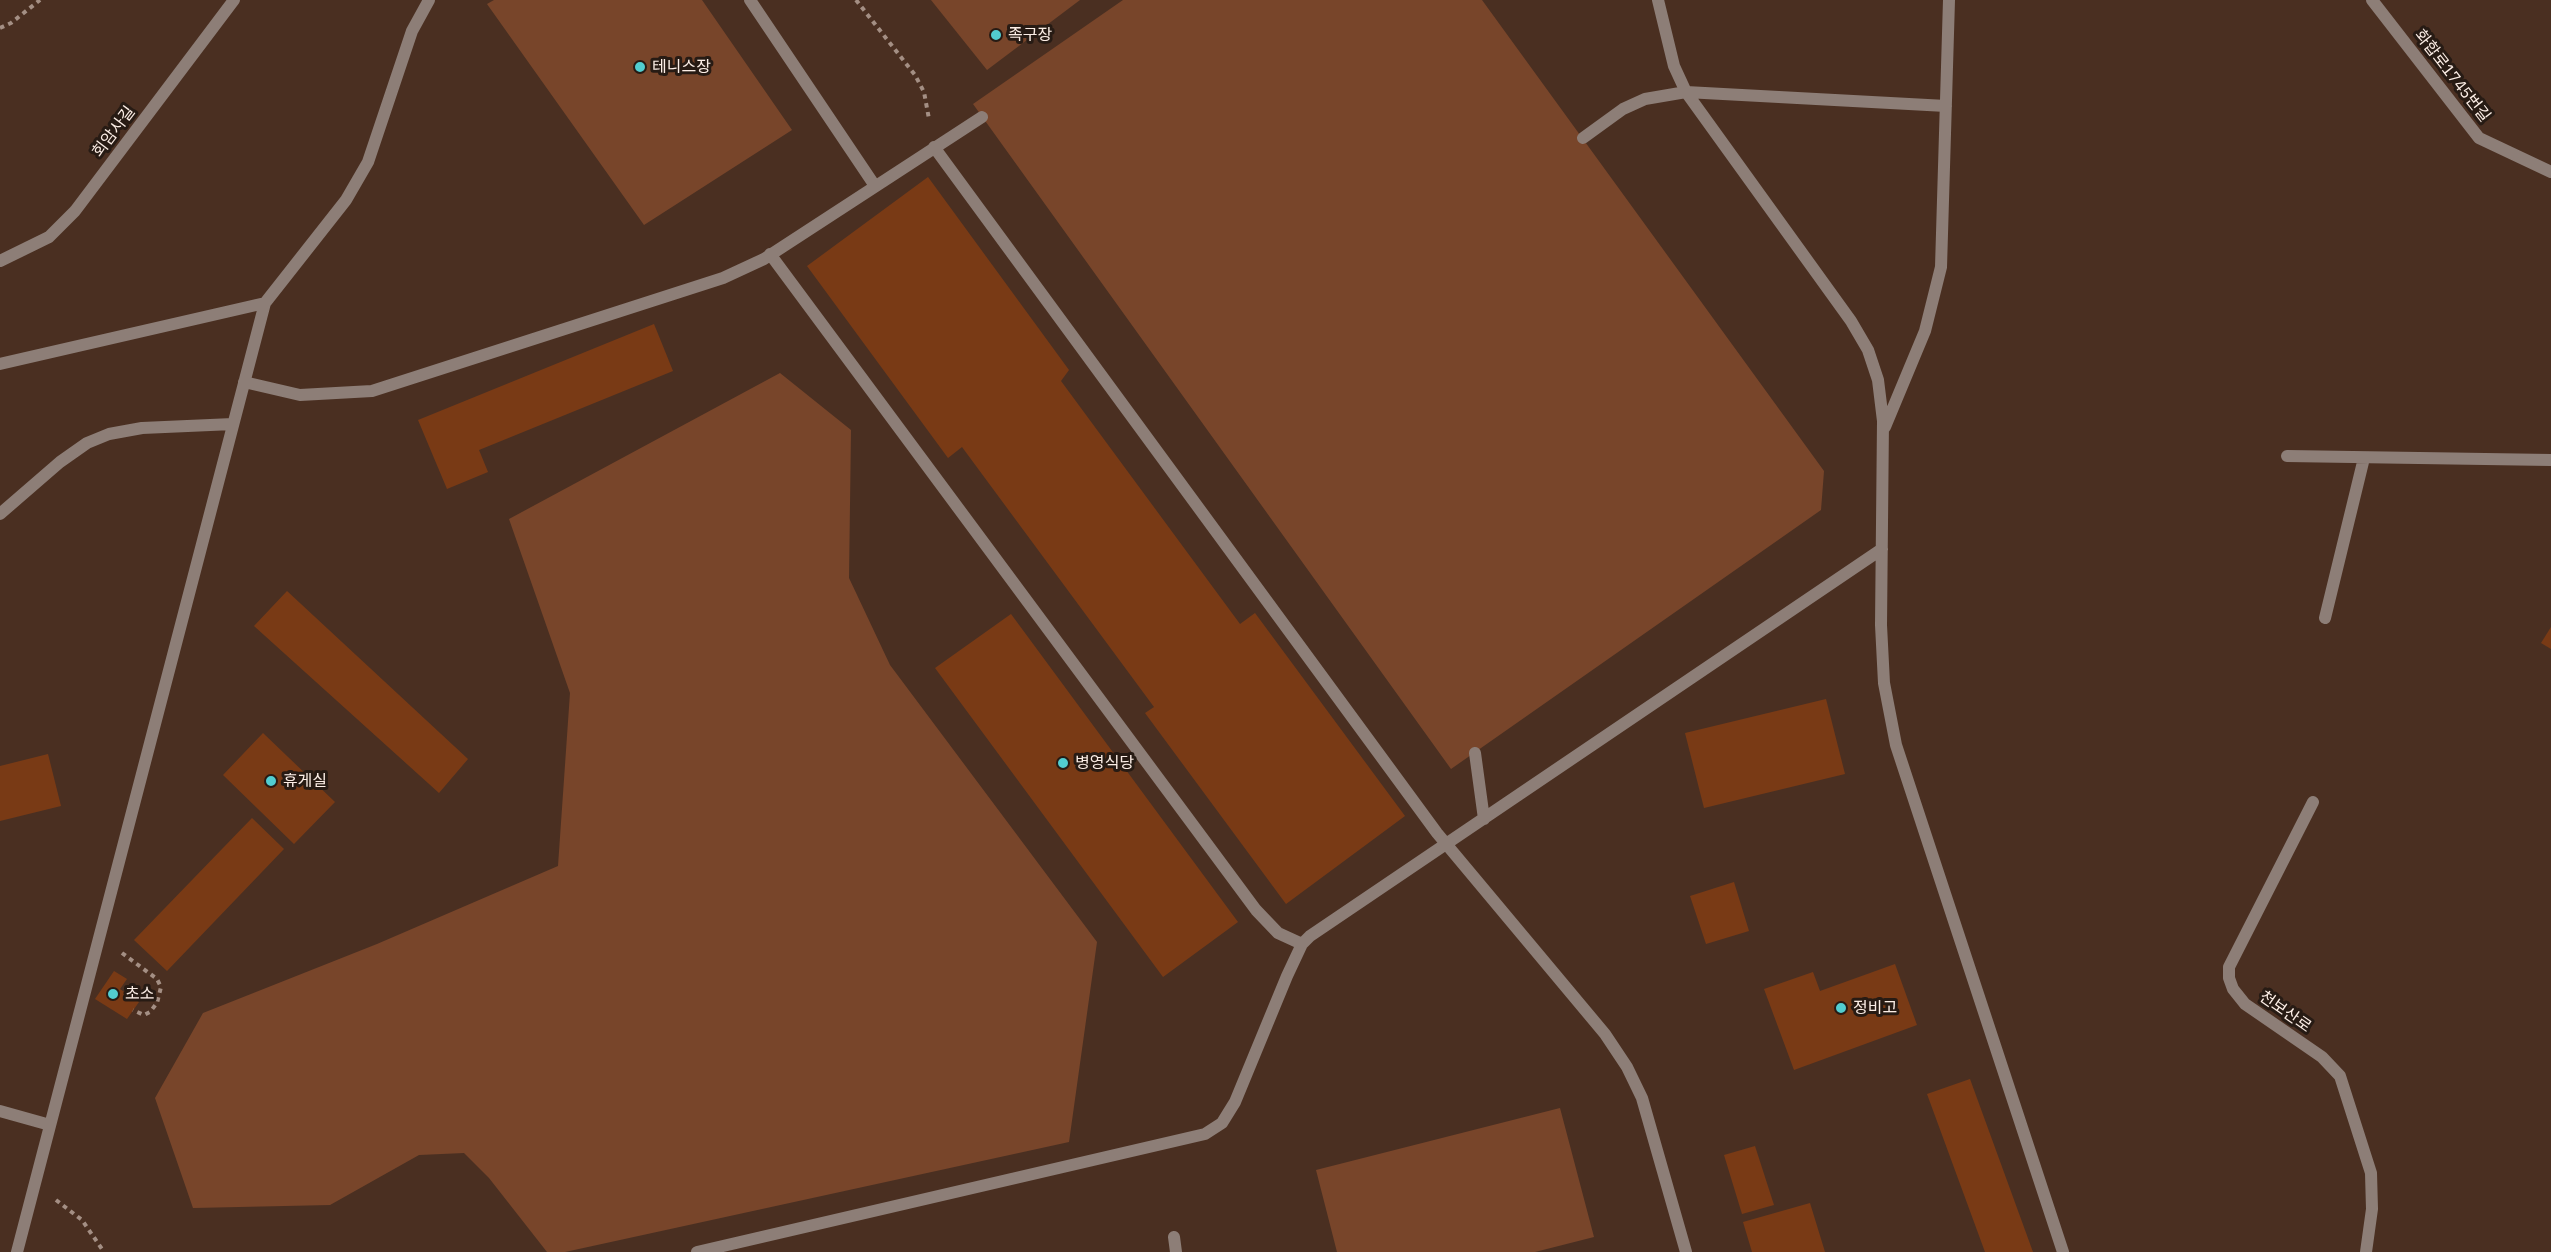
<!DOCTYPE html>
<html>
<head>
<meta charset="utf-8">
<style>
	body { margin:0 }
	canvas { display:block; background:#4a2f21 }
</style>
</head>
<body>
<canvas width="2551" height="1252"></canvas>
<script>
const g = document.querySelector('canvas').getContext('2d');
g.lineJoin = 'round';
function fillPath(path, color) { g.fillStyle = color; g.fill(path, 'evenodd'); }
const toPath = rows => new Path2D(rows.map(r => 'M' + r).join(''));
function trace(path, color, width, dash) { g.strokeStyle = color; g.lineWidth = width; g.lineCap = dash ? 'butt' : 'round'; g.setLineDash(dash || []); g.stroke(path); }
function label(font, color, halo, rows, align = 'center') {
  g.font = font + ' "IBM Plex Sans","Noto Sans KR",sans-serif'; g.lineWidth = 6; g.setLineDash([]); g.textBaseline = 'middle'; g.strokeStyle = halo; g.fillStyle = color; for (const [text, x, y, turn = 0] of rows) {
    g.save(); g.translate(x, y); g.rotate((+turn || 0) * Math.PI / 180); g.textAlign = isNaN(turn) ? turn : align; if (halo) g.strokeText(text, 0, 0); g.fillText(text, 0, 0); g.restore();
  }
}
const green = toPath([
	[494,0,702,0,792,130,644,225,487,4],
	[931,0,1080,0,987,70],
	[1123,0,1482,0,1824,471,1821,510,1451,769,973,104],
	[780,373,851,430,849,578,890,665,1097,942,1069,1142,565,1252,547,1252,489,1178,464,1153,419,1155,330,1205,193,1208,155,1098,203,1013,377,944,558,866,570,693,509,519],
	[1560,1108,1594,1237,1535,1252,1337,1252,1316,1170]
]);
const building = toPath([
	[928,177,1069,370,1061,381,1240,624,1255,613,1405,816,1286,904,1145,713,1154,707,962,447,948,458,807,266],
	[654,324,673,371,479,450,488,472,447,489,418,420],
	[287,591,468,759,439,793,254,626],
	[1011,614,1238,922,1163,977,935,668],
	[2551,627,2551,649,2541,643],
	[1826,699,1845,774,1704,808,1685,733],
	[263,733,335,802,294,844,223,775],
	[48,754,61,806,0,821,0,766],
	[252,818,284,849,167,971,134,940],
	[1734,882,1749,931,1706,944,1690,896],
	[1895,964,1917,1025,1794,1070,1764,989,1813,972,1820,991],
	[114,971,127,979,120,989,139,1002,127,1019,95,999],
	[1970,1079,2033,1252,1985,1252,1927,1094],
	[1755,1146,1774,1205,1742,1214,1724,1155],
	[1810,1203,1825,1252,1752,1252,1743,1222]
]);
const path = toPath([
	[856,0,915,75,924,92,929,119],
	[0,28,11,23,40,0],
	[122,953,157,979,161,987,157,1003,150,1012,144,1015,133,1010],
	[56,1200,82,1220,104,1252]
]);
const lane = toPath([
	[750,0,875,186],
	[1658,0,1674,66,1686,92,1851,321,1868,350,1878,380,1883,421,1881,625,1884,683,1896,745,2063,1252],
	[2372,0,2479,138,2551,172],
	[1583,138,1623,109,1645,99,1686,92,1946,106],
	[934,147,1437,833,1605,1034,1627,1067,1642,1098,1686,1252],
	[770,254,1256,910,1278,933,1302,944],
	[0,261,49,237,75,211,234,0],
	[0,364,265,303],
	[244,382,300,395,372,391,723,278,764,259,982,117],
	[1885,427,1925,331,1941,267,1949,0],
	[2287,456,2551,460],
	[0,514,60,462,87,443,109,434,142,428,233,424],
	[2325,618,2364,458],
	[1475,753,1484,819],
	[2313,802,2229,967,2229,978,2233,989,2245,1004,2322,1057,2340,1076,2371,1173,2372,1209,2366,1252],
	[0,1111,50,1125],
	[1174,1237,1176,1252],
	[17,1252,265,303,346,200,368,162,412,31,429,0],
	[697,1252,1205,1134,1222,1123,1235,1102,1287,976,1302,944,1310,936,1882,549]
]);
const markers = [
	[996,35,6,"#52cdd0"],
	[640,67,6,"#52cdd0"],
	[1063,763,6,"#52cdd0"],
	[271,781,6,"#52cdd0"],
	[113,994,6,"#52cdd0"],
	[1841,1008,6,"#52cdd0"]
];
const poiNames = [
	["족구장",1008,35],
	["테니스장",652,67],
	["병영식당",1075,763],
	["휴게실",283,781],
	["초소",125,994],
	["정비고",1853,1008]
];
const streetNames = [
	["화합로1745번길",2452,76,52],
	["회암사길",114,132,-53],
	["천보산로",2285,1012,35]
];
fillPath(green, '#78452a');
fillPath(building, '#793a15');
trace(path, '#a48f84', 4, [4.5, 4.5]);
trace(lane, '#8d7e77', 12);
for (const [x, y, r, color] of markers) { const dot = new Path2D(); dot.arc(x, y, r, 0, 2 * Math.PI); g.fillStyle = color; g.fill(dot); trace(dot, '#271b14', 2); }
label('16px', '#fceee6', '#271b14', poiNames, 'left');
label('16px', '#fceee6', '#271b14', streetNames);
</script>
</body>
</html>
